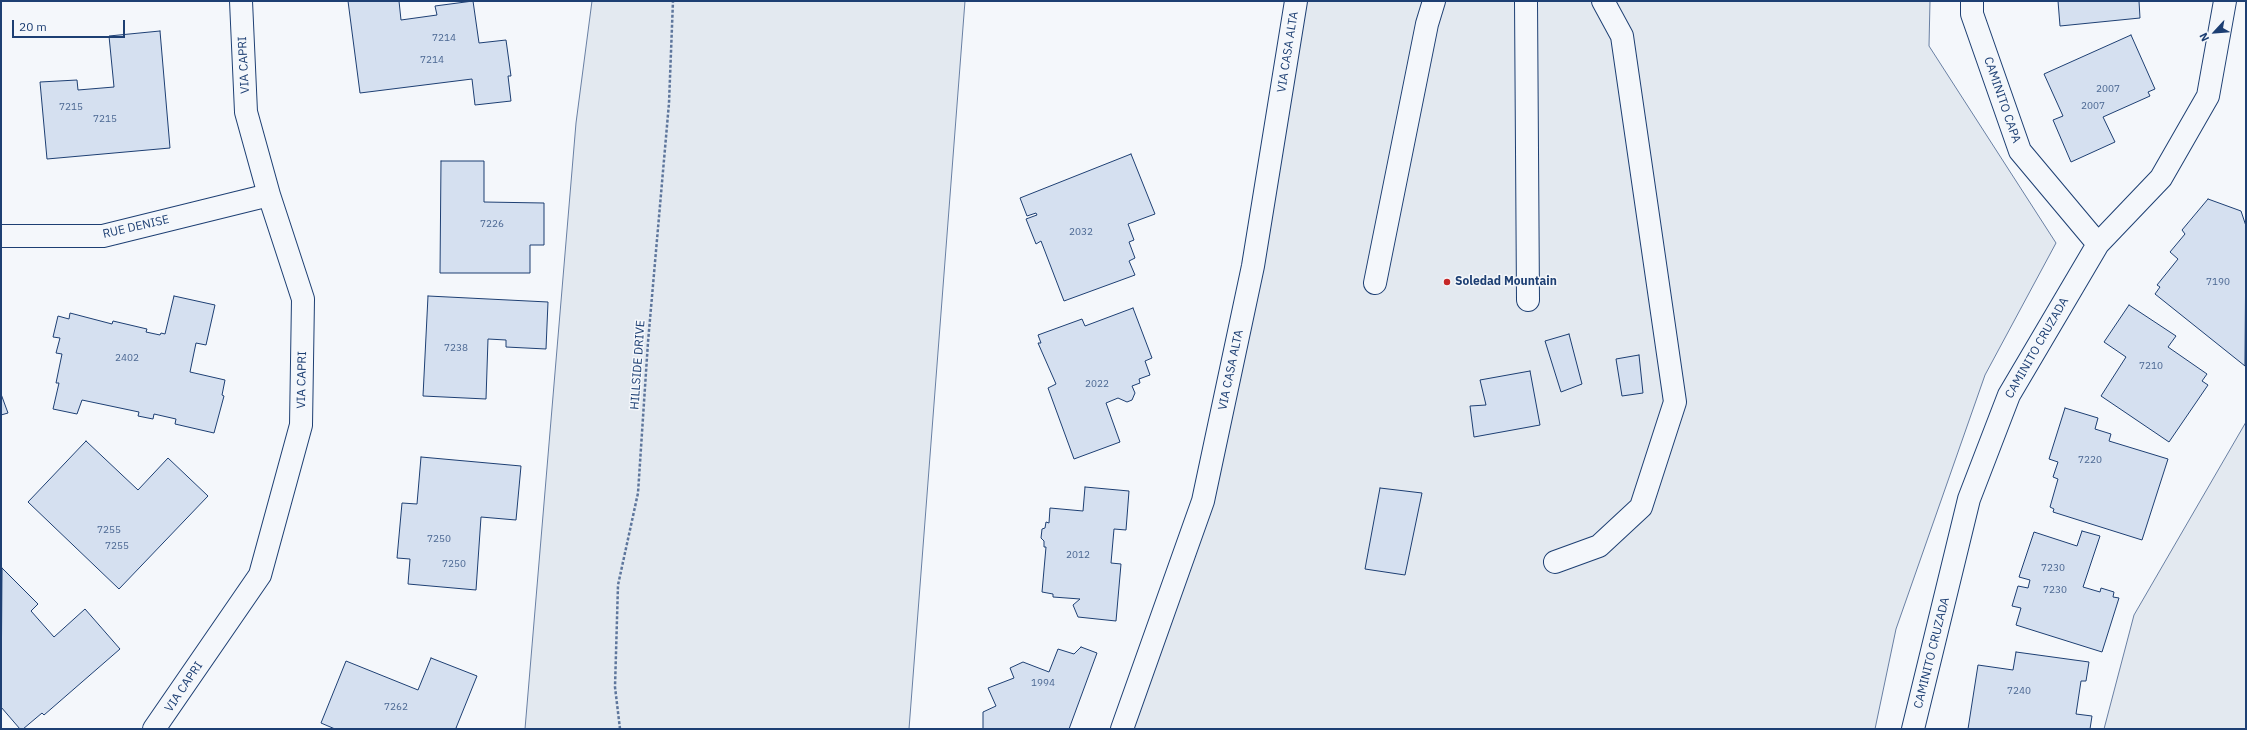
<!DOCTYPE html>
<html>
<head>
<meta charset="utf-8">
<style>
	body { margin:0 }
	#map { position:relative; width:2247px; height:730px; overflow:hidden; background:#f4f7fb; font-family:"IBM Plex Sans",sans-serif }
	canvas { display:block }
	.frame { position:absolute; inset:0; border:2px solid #1d3f73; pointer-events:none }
	.north { position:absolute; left:2195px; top:12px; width:40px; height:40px; -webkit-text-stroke:3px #f4f7fb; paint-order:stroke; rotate:244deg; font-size:11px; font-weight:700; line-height:16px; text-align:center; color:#1d3f73 }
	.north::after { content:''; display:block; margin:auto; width:14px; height:18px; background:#1d3f73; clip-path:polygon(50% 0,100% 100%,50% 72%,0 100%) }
	.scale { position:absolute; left:12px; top:20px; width:113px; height:18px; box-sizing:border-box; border:2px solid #1d3f73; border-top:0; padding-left:5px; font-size:12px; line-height:14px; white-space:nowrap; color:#1d3f73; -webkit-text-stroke:3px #f4f7fb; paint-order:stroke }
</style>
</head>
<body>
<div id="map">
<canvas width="2247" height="730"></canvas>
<div class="frame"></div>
<div class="north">N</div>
<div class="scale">20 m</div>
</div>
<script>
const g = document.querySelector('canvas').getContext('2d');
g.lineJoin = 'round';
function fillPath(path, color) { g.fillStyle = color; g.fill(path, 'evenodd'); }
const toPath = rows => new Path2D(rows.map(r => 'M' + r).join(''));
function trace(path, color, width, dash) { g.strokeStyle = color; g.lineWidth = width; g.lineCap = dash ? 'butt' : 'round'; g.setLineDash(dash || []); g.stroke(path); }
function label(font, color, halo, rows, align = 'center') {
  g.font = font + ' "IBM Plex Sans",sans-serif'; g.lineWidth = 3; g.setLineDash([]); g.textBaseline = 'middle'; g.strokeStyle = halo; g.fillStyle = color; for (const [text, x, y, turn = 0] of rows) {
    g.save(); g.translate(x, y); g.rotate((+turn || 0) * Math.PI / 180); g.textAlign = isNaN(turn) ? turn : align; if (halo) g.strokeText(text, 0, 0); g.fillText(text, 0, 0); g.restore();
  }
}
const green = toPath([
	[592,1,965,1,909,729,525,729,576,123,592,1],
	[1296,1,1930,1,1929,46,2056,243,1985,375,1896,629,1875,729,1122,729,1210,469,1296,1],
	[2246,422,2246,729,2104,729,2134,615,2246,422]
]);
const building = toPath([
	[348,1,399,1,401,20,437,15,435,6,473,1,479,43,506,40,511,76,508,76,511,101,475,105,472,79,360,93,348,1],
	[2058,1,2139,1,2140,18,2060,26,2058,1],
	[160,31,170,148,47,159,40,82,77,80,78,90,114,87,109,36,160,31],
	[2131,35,2155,89,2148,92,2150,96,2103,117,2115,142,2071,162,2053,120,2063,116,2044,74,2131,35],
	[1131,154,1155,214,1128,224,1134,240,1129,242,1135,258,1129,261,1135,275,1064,301,1041,241,1036,244,1026,219,1037,215,1036,213,1027,216,1020,198,1131,154],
	[441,161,484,161,484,202,544,203,544,245,530,245,530,273,440,273,441,161],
	[2208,199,2241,211,2246,226,2245,366,2155,294,2160,287,2157,285,2178,259,2170,252,2185,234,2182,230,2208,199],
	[174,296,215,305,206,345,196,343,190,372,225,380,222,395,224,396,214,433,175,424,176,419,154,414,153,419,138,416,139,412,82,400,77,414,53,409,59,383,56,383,62,354,56,353,60,338,53,337,58,316,69,319,70,313,112,324,113,321,147,329,146,332,160,335,161,333,165,334,174,296],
	[428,296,548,302,546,349,506,347,506,340,488,339,486,399,423,396,428,296],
	[2129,305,2176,336,2168,347,2207,374,2202,381,2208,385,2169,442,2101,396,2126,357,2104,342,2129,305],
	[1133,308,1152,358,1145,361,1150,375,1139,379,1140,383,1132,386,1135,393,1132,400,1127,402,1118,398,1106,403,1120,442,1074,459,1048,388,1056,384,1038,343,1041,343,1038,335,1082,319,1085,326,1133,308],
	[1569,334,1582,384,1561,392,1545,341,1569,334],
	[1639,355,1643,393,1622,396,1616,359,1639,355],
	[1530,371,1540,425,1474,437,1470,406,1486,405,1480,380,1530,371],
	[1,394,8,413,1,415,1,394],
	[2065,408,2098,418,2095,429,2111,434,2109,441,2168,459,2142,540,2053,512,2054,509,2050,507,2058,479,2053,477,2058,462,2049,459,2065,408],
	[86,441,138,490,168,458,208,496,119,589,28,502,86,441],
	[421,457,521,466,516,520,481,517,476,590,408,584,410,559,397,558,402,503,417,504,421,457],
	[1085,487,1129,491,1126,530,1114,529,1111,563,1121,564,1116,621,1078,617,1073,605,1080,599,1053,597,1053,594,1042,592,1046,547,1044,547,1044,541,1041,538,1042,529,1045,528,1046,522,1049,523,1050,508,1083,511,1085,487],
	[1380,488,1422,493,1405,575,1365,569,1380,488],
	[2082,531,2100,536,2083,587,2100,592,2101,588,2114,592,2113,597,2119,598,2102,652,2016,625,2021,608,2012,606,2018,586,2028,588,2030,580,2019,577,2034,532,2077,546,2082,531],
	[2,568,38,604,31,611,54,637,85,609,120,649,44,715,42,713,23,729,20,729,1,707,2,568],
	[1081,647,1097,653,1069,729,983,729,983,712,996,706,988,688,1014,678,1010,668,1023,662,1049,672,1058,649,1074,654,1081,647],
	[2016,652,2089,662,2086,681,2081,681,2076,714,2092,716,2090,729,1968,729,1978,665,2013,670,2016,652],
	[431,658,477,676,456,728,459,729,335,729,321,723,346,661,418,690,431,658]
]);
const path = toPath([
	[620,729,615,687,618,585,638,493,648,342,669,103,673,1]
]);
const minor = toPath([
	[1526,1,1528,300],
	[1972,1,1972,14,2020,151,2098,244],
	[1,236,103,236,269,195],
	[1375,283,1427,24,1434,1],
	[1555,562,1599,546,1641,507,1675,402,1622,36,1603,1],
	[154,729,260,575,301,425,303,299,269,195,246,112,241,1],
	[1122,729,1203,501,1253,266,1296,1],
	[1913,729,1969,499,2009,395,2098,244,2161,178,2208,96,2225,1]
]);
const markers = [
	[1447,282,4,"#c62828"]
];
const numberNames = [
	["7214",444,38],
	["7214",432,60],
	["2007",2108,89],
	["2007",2093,106],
	["7215",71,107],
	["7215",105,119],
	["7226",492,224],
	["2032",1081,232],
	["7190",2218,282],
	["7238",456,348],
	["2402",127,358],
	["7210",2151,366],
	["2022",1097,384],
	["7220",2090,460],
	["7255",109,530],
	["7250",439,539],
	["7255",117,546],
	["2012",1078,555],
	["7250",454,564],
	["7230",2053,568],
	["7230",2055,590],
	["1994",1043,683],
	["7240",2019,691],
	["7262",396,707]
];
const streetNames = [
	["VIA CASA ALTA",1288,52,-81],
	["VIA CAPRI",244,65,-93],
	["CAMINITO CAPA",2002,100,71],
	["RUE DENISE",136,227,-13],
	["CAMINITO CRUZADA",2037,348,-60],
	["HILLSIDE DRIVE",638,365,-86],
	["VIA CASA ALTA",1231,370,-78],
	["VIA CAPRI",302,380,-89],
	["CAMINITO CRUZADA",1932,653,-76],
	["VIA CAPRI",184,687,-56]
];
const poiNames = [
	["Soledad Mountain",1455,282]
];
fillPath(green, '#e3e9f0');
trace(green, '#687fa3', 1);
fillPath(building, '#d5e0f0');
trace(building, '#1d3f73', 1);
trace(minor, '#1d3f73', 24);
trace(path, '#5e769c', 2.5, [3, 2]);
trace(minor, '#f4f7fb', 22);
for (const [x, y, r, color] of markers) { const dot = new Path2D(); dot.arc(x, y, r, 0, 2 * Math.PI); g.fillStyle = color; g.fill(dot); trace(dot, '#f4f7fb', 1.5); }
label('10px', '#4b6792', null, numberNames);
label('12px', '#1d3f73', '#f4f7fb', streetNames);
label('bold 12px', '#1d3f73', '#f4f7fb', poiNames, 'left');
</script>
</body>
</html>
